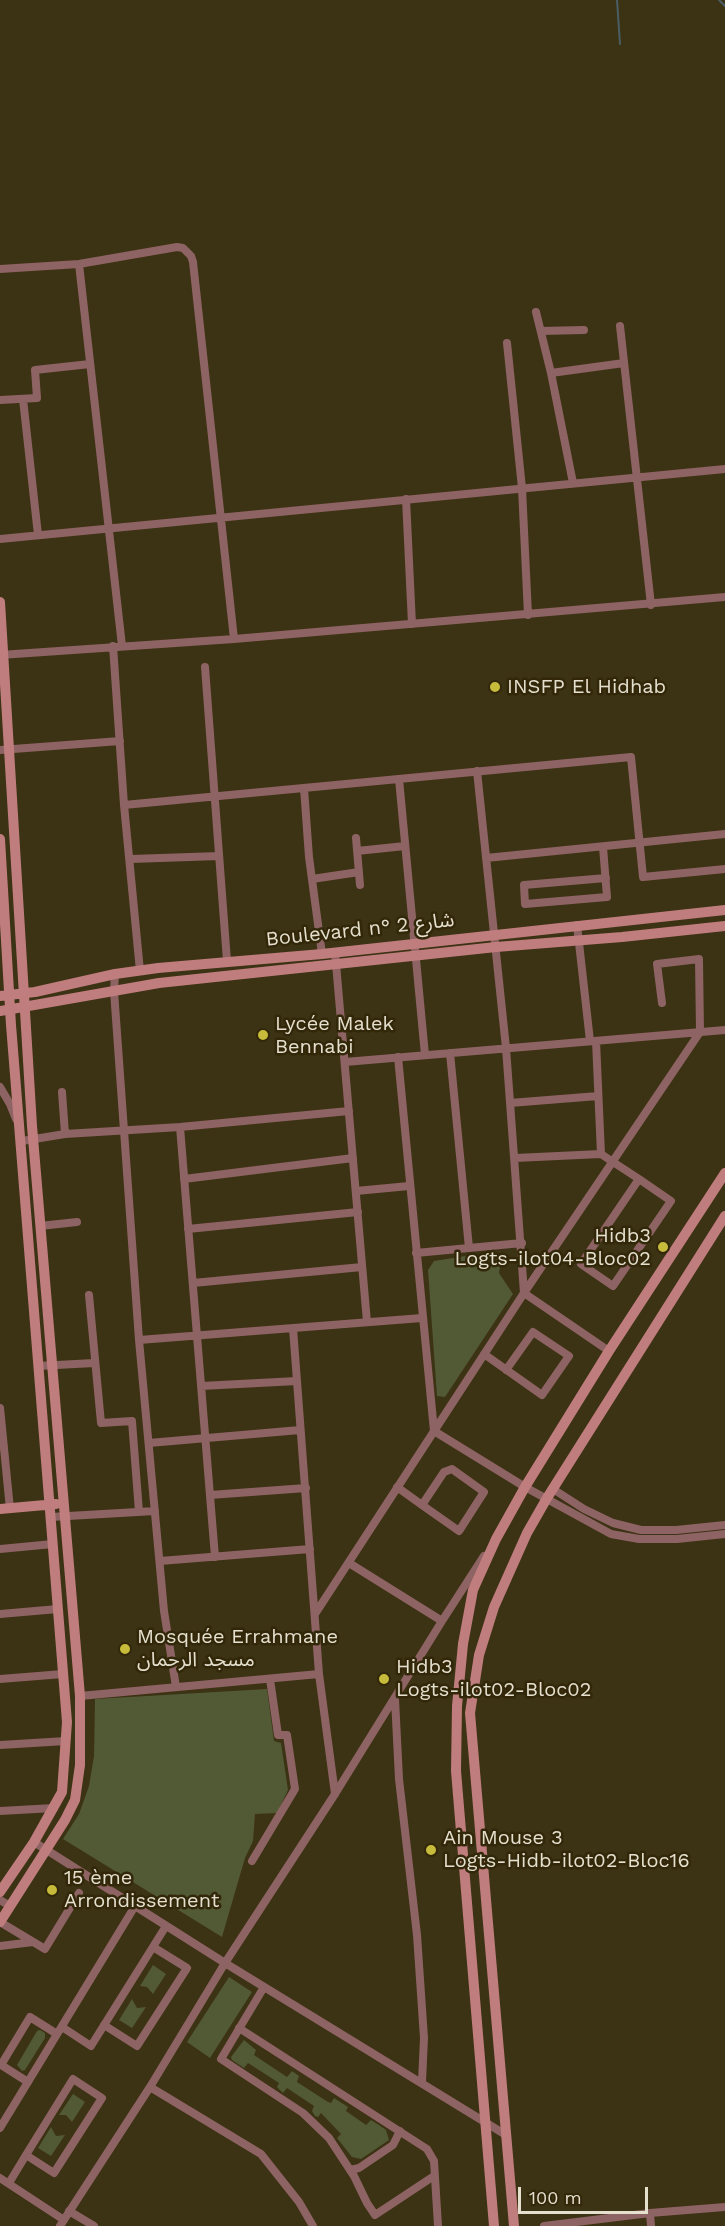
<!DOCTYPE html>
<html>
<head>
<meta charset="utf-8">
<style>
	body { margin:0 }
	#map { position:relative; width:725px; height:2226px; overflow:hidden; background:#3c3214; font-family:"Work Sans",sans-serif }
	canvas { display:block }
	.scale { position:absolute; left:518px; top:2187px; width:130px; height:27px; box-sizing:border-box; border:3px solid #e5dfce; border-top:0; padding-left:8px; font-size:18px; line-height:21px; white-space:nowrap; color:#e5dfce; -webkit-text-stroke:4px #322809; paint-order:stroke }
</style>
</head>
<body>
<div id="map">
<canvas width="725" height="2226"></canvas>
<div class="scale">100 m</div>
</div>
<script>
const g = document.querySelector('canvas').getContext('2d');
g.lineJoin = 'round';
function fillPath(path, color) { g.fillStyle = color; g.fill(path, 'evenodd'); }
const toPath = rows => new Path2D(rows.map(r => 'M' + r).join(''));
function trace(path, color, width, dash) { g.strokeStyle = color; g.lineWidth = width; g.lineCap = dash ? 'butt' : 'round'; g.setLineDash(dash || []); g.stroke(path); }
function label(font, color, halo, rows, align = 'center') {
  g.font = font + ' "Work Sans","Noto Sans Arabic",sans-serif'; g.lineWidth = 5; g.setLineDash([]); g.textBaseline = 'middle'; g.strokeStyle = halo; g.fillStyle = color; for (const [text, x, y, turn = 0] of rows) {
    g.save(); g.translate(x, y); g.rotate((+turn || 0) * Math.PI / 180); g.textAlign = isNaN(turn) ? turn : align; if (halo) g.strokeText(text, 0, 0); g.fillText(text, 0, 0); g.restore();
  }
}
const green = toPath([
	[472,1255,502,1255,499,1273,513,1294,445,1397,437,1396,428,1270,434,1261],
	[267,1689,274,1741,281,1743,288,1790,277,1813,255,1814,253,1841,245,1858,222,1937,63,1839,79,1814,89,1786,94,1756,95,1699],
	[153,1965,166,1974,153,1994,147,1987,140,1986],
	[229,1977,252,1992,210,2058,187,2042],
	[132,1999,137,2008,146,2007,132,2028,119,2020],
	[40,2030,45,2033,45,2038,25,2070,22,2071,17,2065,37,2031],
	[244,2040,256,2050,254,2055,287,2077,292,2071,299,2076,297,2082,328,2102,331,2103,334,2098,348,2107,346,2111,366,2125,371,2120,379,2125,386,2130,389,2140,361,2159,352,2157,337,2138,341,2134,321,2113,318,2117,315,2116,312,2111,314,2106,287,2088,283,2093,277,2087,279,2083,248,2063,244,2068,232,2060,231,2057],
	[73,2094,85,2102,72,2122,66,2115,59,2115],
	[51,2127,56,2136,65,2135,51,2156,38,2148]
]);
const stream = toPath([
	[617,0,620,44],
	[719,0,725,6]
]);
const street = toPath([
	[79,264,122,646],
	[0,269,79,264,177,247,183,248,191,256,193,262,234,639],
	[536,312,551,373,573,483],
	[620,326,651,605],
	[541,331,584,330],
	[507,343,522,488,528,615],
	[551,373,624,363],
	[23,399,38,535],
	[0,400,37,398,35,370,90,364],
	[406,499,412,624],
	[0,539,725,469],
	[113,646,124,805,140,971],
	[0,655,234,639,725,597],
	[205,667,227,961],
	[0,750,120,741],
	[477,771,506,1048,524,1293,609,1351],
	[399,779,425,1055],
	[304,788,309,857,322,954],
	[124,805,631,757,643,877,725,869],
	[356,838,360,885],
	[603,847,607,897,525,904,524,885,606,878],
	[357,851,405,846],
	[486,858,725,834],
	[131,859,219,856],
	[312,879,359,872],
	[577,925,590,1041],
	[335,952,367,1322],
	[115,974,114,991,139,1340,164,1611,176,1687],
	[596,1041,601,1154],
	[450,1053,469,1248],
	[398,1057,434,1431,525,1487,611,1534,639,1539,677,1539,725,1534],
	[345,1062,725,1030],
	[0,1087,10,1104,16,1119],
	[62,1092,65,1134],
	[510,1103,598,1096],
	[180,1127,215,1557],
	[22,1141,65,1134,180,1127,349,1111],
	[515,1158,601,1154,613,1162,639,1179,671,1201,613,1286,581,1264,639,1179],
	[184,1179,353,1158],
	[356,1191,409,1186],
	[40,1226,77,1222],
	[188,1229,358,1212],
	[416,1253,522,1243],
	[193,1283,362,1267],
	[89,1295,101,1423,132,1421,139,1512],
	[293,1328,319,1674,335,1794],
	[139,1340,422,1318],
	[484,1354,542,1395,569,1356,533,1332,506,1370],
	[38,1366,94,1363],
	[201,1386,297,1381],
	[0,1408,10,1509],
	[149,1443,300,1430],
	[397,1487,422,1505,459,1531,484,1492,452,1469,444,1472,422,1505],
	[553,1489,584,1509,613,1523,641,1530,676,1530,725,1525],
	[210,1495,306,1488],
	[51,1517,155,1511],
	[0,1549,53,1544],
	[160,1561,310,1549],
	[349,1563,442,1621],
	[0,1614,58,1609],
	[315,1614,524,1293,700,1032,699,959,657,964,662,1003],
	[0,1679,63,1674],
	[80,1696,319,1674],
	[395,1699,399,1779,417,1935,424,2038,422,2082],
	[0,1745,66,1741],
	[0,1811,54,1808],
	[34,1842,225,1963,506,2135],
	[252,1861,295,1789,287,1735,278,1735,270,1679],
	[0,1900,10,1906],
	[0,1922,45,1949,79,1893],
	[0,1946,33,1942],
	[264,1987,221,2059,303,2113,329,2138,354,2176,367,2203,375,2215,434,2176],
	[104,2025,137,2046,187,1968,153,1947],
	[62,2027,91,2046,166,1926],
	[239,2028,427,2149,434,2161,438,2226],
	[28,2082,1,2065,30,2017,57,2034],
	[150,2087,261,2154,299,2202,313,2226],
	[0,2128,135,1906],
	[350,2170,359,2168,393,2145,400,2131],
	[0,2178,64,2220],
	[9,2183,26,2155,73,2079,102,2098,54,2173,26,2155],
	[69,2211,94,2226],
	[650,2213,651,2226],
	[60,2226,150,2087,225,1963,335,1794,442,1621,484,1556],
	[544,2226,650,2213,725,2207]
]);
const secondary = toPath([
	[0,602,32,1126,80,1696,80,1765,75,1800,65,1820,0,1922],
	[0,839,11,1025,67,1722,62,1792,34,1842,0,1892],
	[0,996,35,992,115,974,158,968,322,954,725,910],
	[0,1011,159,983,496,947,622,937,725,926],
	[0,1509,56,1504],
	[494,2226,456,1771,457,1706,463,1644,473,1590,496,1539,525,1487,609,1351,725,1173],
	[514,2226,470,1713,479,1655,494,1607,527,1533,547,1498,725,1216]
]);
const markers = [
	[495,687,6,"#c7bb3b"],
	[263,1035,6,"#c7bb3b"],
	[663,1247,6,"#c7bb3b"],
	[125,1649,6,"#c7bb3b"],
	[384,1679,6,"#c7bb3b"],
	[431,1850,6,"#c7bb3b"],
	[52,1890,6,"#c7bb3b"]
];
const poiNames = [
	["INSFP El Hidhab",507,687],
	["Lycée Malek",275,1024],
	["Bennabi",275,1047],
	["Hidb3",651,1236,"right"],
	["Logts-ilot04-Bloc02",651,1259,"right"],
	["Mosquée Errahmane",137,1637],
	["مسجد الرحمان",137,1660],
	["Hidb3",396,1667],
	["Logts-ilot02-Bloc02",396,1690],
	["Ain Mouse 3",443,1838],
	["Logts-Hidb-ilot02-Bloc16",443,1861],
	["15 ème",64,1878],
	["Arrondissement",64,1901]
];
const streetNames = [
	["Boulevard n° شارع 2",360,930,-6]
];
fillPath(green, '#525935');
trace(stream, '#4a5e65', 2);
trace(street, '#8e6363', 8);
trace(secondary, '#c07d7e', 10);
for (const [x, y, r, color] of markers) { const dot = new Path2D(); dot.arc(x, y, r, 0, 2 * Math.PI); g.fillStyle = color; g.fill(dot); trace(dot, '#322809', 2); }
label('20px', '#e5dfce', '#322809', poiNames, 'left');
label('20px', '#e5dfce', '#322809', streetNames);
</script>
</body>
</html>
